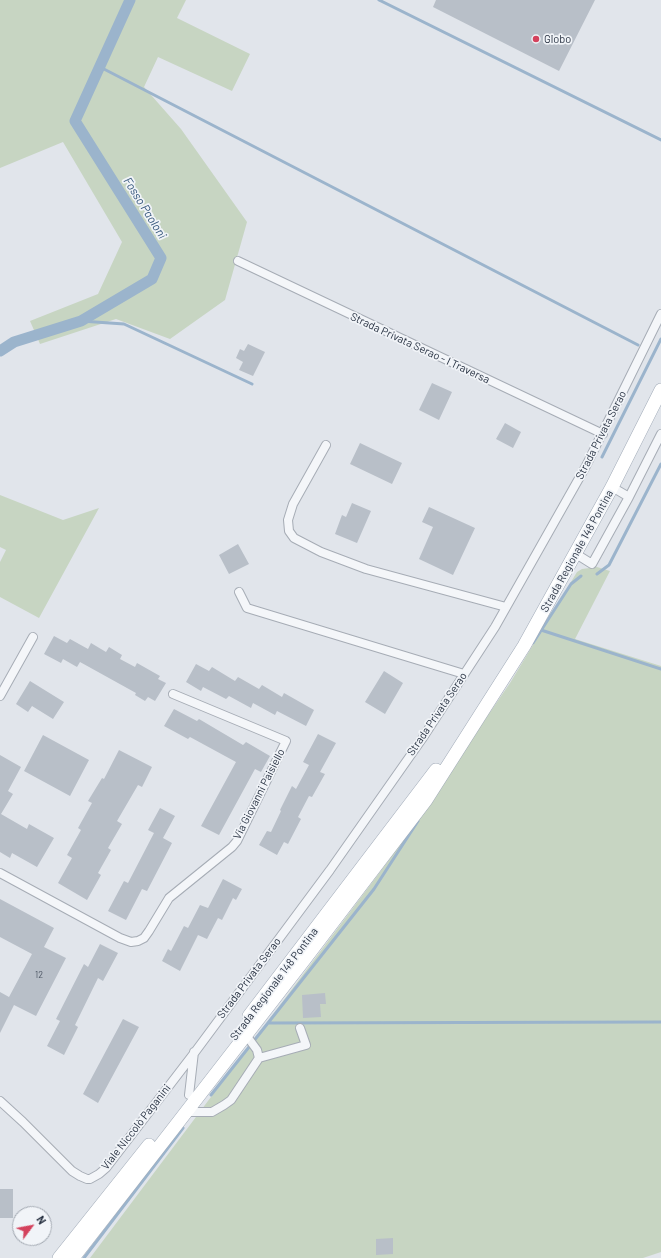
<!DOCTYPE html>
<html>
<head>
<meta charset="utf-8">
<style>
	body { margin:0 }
	#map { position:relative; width:661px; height:1258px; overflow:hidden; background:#e1e5eb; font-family:Barlow,sans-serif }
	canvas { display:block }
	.north { position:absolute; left:12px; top:1206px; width:40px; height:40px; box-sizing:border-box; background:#f1f4f8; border:1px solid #a1a7b0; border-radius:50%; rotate:58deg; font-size:11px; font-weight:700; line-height:16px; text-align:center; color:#293343 }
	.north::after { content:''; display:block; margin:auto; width:14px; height:18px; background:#d4425d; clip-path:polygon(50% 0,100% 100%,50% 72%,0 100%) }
</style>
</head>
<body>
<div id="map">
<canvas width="661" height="1258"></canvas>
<div class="north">N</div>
</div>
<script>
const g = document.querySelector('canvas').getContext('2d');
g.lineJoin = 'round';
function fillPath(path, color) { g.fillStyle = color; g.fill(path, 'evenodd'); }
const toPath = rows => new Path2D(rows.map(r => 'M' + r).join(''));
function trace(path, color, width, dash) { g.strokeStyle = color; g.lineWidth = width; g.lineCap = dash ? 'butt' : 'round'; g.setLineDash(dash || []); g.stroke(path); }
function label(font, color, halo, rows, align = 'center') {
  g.font = font + ' Barlow,sans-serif'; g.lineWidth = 3.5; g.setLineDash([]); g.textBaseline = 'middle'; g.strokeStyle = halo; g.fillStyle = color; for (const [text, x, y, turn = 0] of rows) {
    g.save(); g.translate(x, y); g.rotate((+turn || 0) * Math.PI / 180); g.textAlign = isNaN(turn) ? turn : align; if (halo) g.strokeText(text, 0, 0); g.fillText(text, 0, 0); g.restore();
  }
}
const green = toPath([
	[0,0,186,0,177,18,250,54,232,91,158,57,144,87,181,129,247,222,225,300,170,339,116,319,40,344,30,321,98,294,122,242,63,142,0,168],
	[0,495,63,520,99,508,39,618,0,597,0,562,6,550,0,547],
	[597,567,610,571,575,639,661,666,661,1252,643,1258,90,1258,389,860,510,683,577,572,582,569]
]);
const stream = toPath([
	[379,0,661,140],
	[100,67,638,345],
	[81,321,124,324,252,384],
	[602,457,661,339],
	[597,574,609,565,661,464],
	[541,630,661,669],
	[533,643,571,584,581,576],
	[268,1023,661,1022],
	[211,1095,374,889,418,821],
	[84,1258,183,1128]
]);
const canal = toPath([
	[0,351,14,342,81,321,152,279,161,258,75,121,130,0]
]);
const building = toPath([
	[436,0,595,0,559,71,433,7],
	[248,344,265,352,253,376,239,370,243,362,236,358,240,349,244,351],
	[432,383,452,392,439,420,419,410],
	[505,423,521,432,513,448,496,439],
	[360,443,402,463,392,484,350,464],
	[352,503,371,511,357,543,335,534,342,515,346,517],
	[429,507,475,528,453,575,419,559,433,527,422,522],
	[238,544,249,564,229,574,219,555],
	[54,636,67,643,70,639,88,649,91,643,106,652,109,647,122,655,120,659,135,667,137,663,160,676,158,679,166,683,155,701,148,697,145,701,135,695,136,693,80,662,77,667,63,659,61,663,44,654],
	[196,664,209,671,212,667,235,681,238,677,259,689,262,685,282,697,284,693,314,710,306,726,277,711,275,715,253,703,251,708,229,696,226,699,203,687,201,691,186,682],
	[384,671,403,683,385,714,365,702],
	[30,681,64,702,53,719,32,706,28,712,16,704],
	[174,709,197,721,199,719,243,745,246,742,270,756,261,772,255,769,219,835,201,826,236,762,190,737,188,739,164,726],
	[318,734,336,743,320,772,325,774,312,797,309,796,298,817,301,819,288,844,284,842,277,855,259,845,267,831,271,832,281,811,280,810,292,786,296,789,309,765,303,762],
	[43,735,89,760,70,796,24,771],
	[119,750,152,767,142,787,138,785,117,821,122,824,108,848,111,850,98,873,101,875,87,900,58,883,72,858,67,855,81,830,78,828,92,803,88,801,102,778,104,779],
	[0,755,21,767,8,791,13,794,1,814,27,829,29,824,54,838,37,867,12,853,10,858,0,852],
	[160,808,175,816,163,838,172,843,147,891,142,889,126,920,108,911,124,881,128,883,154,833,148,830],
	[223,879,242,889,236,900,233,898,222,920,218,918,207,939,198,935,180,971,162,961,168,949,171,951,184,926,188,928,200,905,208,908],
	[0,899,54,928,44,947,66,958,36,1016,14,1005,0,1033,0,992,9,997,32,954,0,937],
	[100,944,118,953,103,981,98,978,75,1025,78,1027,64,1055,47,1046,60,1021,56,1019,84,964,88,967],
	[325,993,326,1004,320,1004,321,1017,303,1018,302,995],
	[123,1019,139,1027,98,1103,83,1094],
	[0,1189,13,1189,13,1218,0,1218],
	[393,1238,393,1254,376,1255,376,1239]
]);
const street = toPath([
	[238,261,603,434],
	[326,445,293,504,288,520,289,531,294,538,321,552,366,569,506,607],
	[629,497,661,434],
	[576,554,592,564,629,497,612,487],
	[239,592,247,608,464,674],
	[0,696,33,637],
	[0,873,120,938,131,942,138,941,144,938,149,931,169,898,232,847,237,841,286,741,173,694],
	[259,1058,306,1045,300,1028],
	[189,1095,194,1052],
	[0,1101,23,1122,72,1171,80,1176,87,1179,90,1179,99,1174,106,1168,195,1052,330,870,422,739,495,627,586,466,661,314],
	[186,1112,212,1112,224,1105,231,1100,259,1058,257,1050,246,1035]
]);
const primary = toPath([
	[249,1016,436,770],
	[59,1258,149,1145],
	[73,1258,304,960,426,800,524,646,612,487,661,390]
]);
const markers = [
	[536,39,4,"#d4425d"]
];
const numberNames = [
	["12",39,975]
];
const poiNames = [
	["Globo",544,39]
];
const streetNames = [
	["Strada Privata Serao - I Traversa",420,348,25],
	["Strada Privata Serao",601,435,-63],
	["Strada Regionale 148 Pontina",577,551,-61],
	["Strada Privata Serao",437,714,-56],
	["Via Giovanni Paisiello",259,794,-63],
	["Strada Privata Serao",249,978,-53],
	["Strada Regionale 148 Pontina",274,984,-53],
	["Viale Niccolò Paganini",136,1127,-52]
];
const waterNames = [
	["Fosso Paoloni",145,208,58]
];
fillPath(green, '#c7d5c2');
trace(stream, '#9bb4cc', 3);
trace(canal, '#9bb4cc', 11);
fillPath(building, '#b8bfc8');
trace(street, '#a6acb5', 10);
trace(primary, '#a0aab7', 14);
trace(street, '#f4f6f9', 8);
trace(primary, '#fff', 13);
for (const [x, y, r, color] of markers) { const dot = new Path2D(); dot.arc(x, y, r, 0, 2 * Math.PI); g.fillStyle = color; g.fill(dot); trace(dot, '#f1f4f8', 1.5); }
label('9px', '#4d5664', null, numberNames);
label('11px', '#293343', '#f1f4f8', poiNames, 'left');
label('11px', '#293343', '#f1f4f8', streetNames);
label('italic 12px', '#315379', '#f1f4f8', waterNames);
</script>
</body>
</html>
